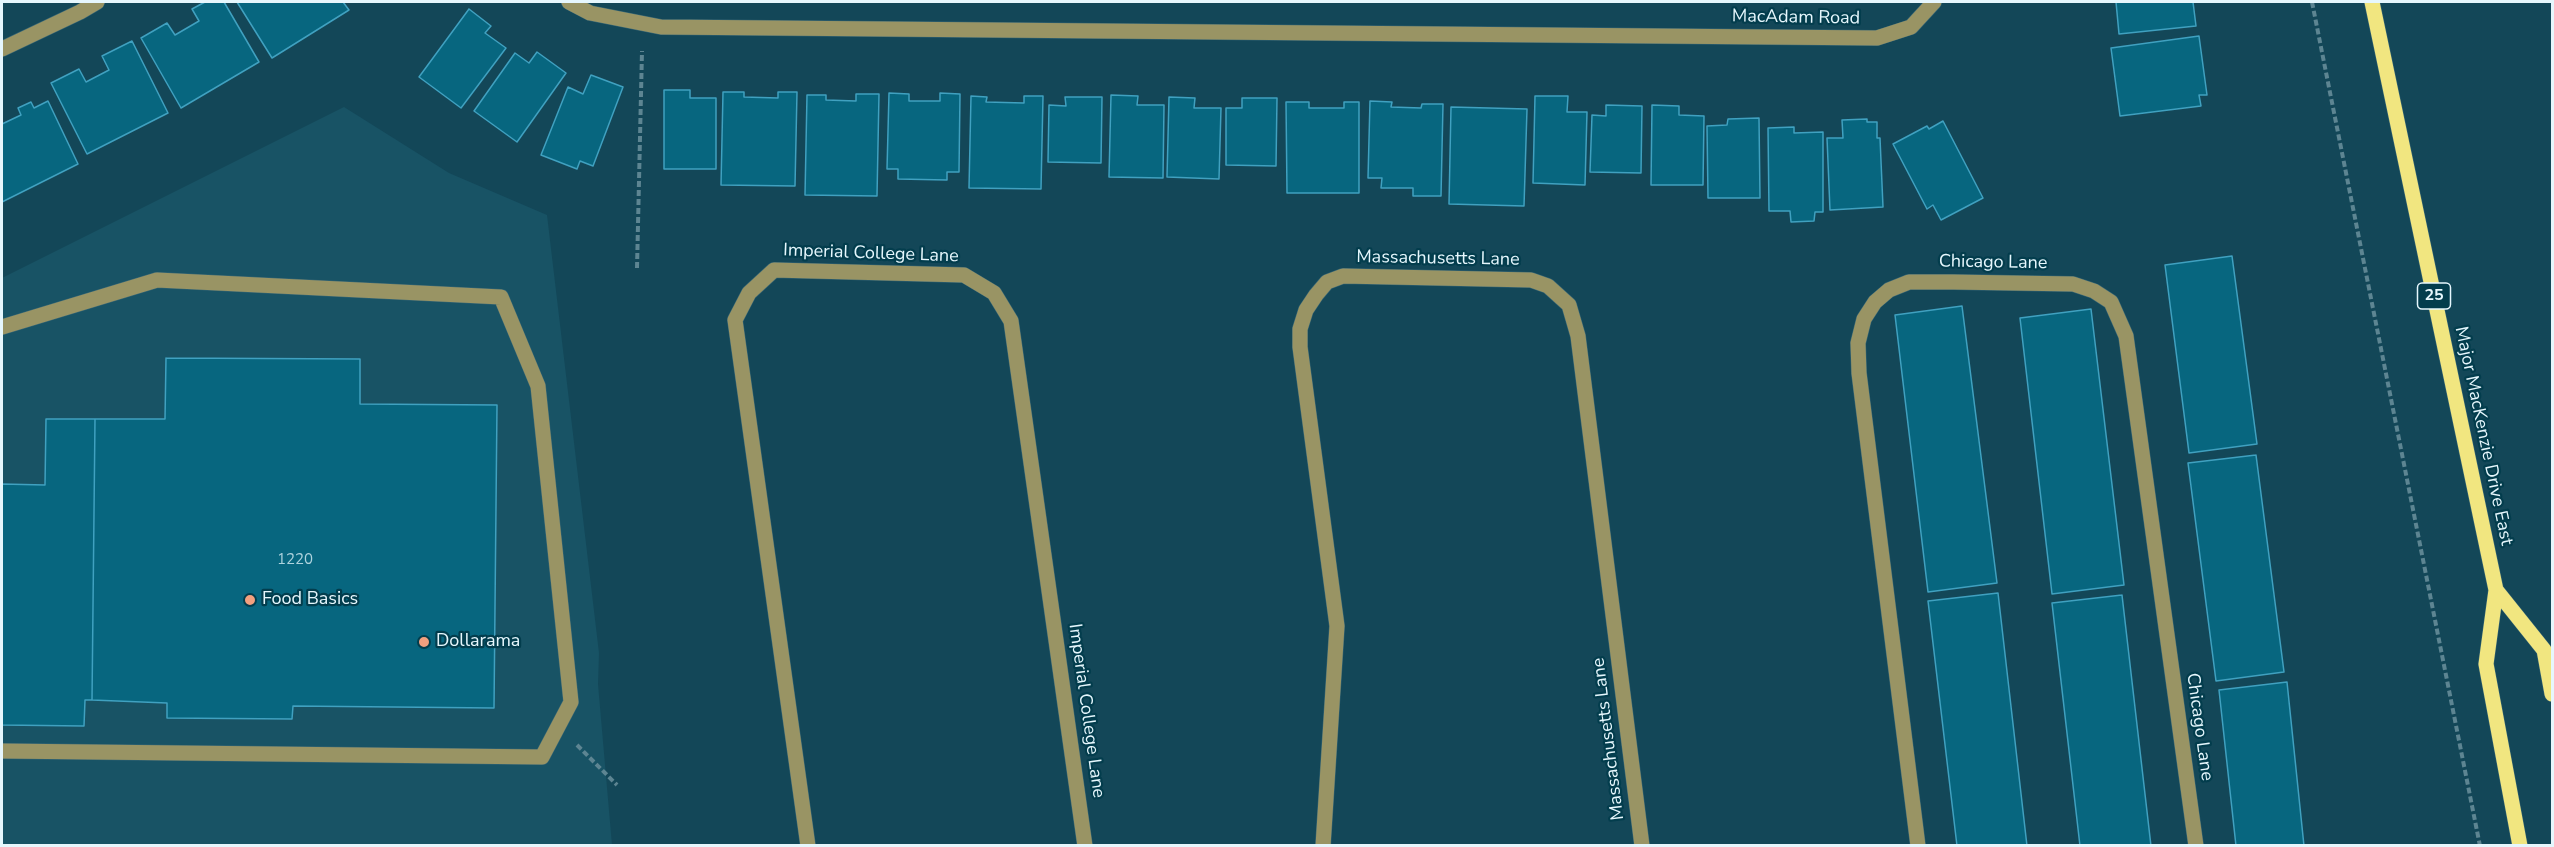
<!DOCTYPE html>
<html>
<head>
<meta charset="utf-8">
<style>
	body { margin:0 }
	#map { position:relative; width:2554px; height:847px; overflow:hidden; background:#134758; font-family:"Nunito Sans",sans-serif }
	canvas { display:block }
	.frame { position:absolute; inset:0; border:3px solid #e6f7fd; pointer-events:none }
</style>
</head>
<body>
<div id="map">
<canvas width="2554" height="847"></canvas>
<div class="frame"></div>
</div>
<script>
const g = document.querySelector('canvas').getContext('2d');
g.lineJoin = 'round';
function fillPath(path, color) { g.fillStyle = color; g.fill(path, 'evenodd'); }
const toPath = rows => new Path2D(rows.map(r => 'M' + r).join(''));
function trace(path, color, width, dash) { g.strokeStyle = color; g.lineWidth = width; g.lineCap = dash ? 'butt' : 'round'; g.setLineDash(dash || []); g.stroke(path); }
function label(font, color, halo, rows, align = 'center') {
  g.font = font + ' "Nunito Sans",sans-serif'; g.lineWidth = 4.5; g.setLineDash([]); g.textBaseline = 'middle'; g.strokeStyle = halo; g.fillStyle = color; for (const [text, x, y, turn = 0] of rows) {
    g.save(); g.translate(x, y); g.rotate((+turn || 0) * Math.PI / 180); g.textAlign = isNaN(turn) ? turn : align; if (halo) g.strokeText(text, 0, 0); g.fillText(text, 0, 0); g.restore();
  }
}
const built = toPath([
	[344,107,449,173,547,215,599,653,598,684,612,845,2,846,2,278]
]);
const building = toPath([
	[205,2,224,2,259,62,181,108,141,38,167,23,175,35,199,21,192,9,205,2],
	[237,2,343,2,349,10,272,58,237,2],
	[2116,2,2193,2,2196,26,2119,34,2116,2],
	[469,9,491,26,485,33,506,48,461,108,419,77,469,9],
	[2199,36,2207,95,2199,95,2201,106,2120,116,2111,48,2199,36],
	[132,41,168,113,87,154,51,83,79,69,86,82,109,70,102,56,132,41],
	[537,52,566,73,517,142,474,111,515,53,529,63,537,52],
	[591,75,623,87,593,166,580,161,577,169,541,155,568,87,583,94,591,75],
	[664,90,690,90,690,98,716,98,716,169,664,169,664,90],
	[723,92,744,92,744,97,778,98,778,92,797,92,795,186,721,185,723,92],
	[889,93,909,94,909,101,940,101,940,93,960,94,959,172,947,172,947,180,898,179,898,169,887,169,889,93],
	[856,94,879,94,877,196,805,195,807,95,826,95,826,100,856,101,856,94],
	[1111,95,1138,96,1137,105,1164,105,1163,178,1109,177,1111,95],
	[971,96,987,97,986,102,1024,103,1024,96,1043,96,1041,189,969,188,971,96],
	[1535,96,1568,96,1567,112,1587,112,1585,185,1533,183,1535,96],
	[1065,97,1102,97,1101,163,1048,162,1049,105,1066,106,1065,97],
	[1169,97,1195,98,1194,108,1221,108,1219,179,1167,177,1169,97],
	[1242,98,1277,98,1276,166,1226,165,1226,108,1242,108,1242,98],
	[48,101,78,164,2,202,2,124,21,115,18,108,31,102,34,108,48,101],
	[1370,101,1392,102,1391,107,1421,108,1422,104,1443,104,1441,196,1413,196,1413,188,1381,188,1382,178,1368,178,1370,101],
	[1286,102,1309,102,1309,108,1344,108,1344,102,1359,102,1359,193,1287,193,1286,102],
	[1606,105,1642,106,1641,173,1590,172,1592,115,1606,116,1606,105],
	[1652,105,1679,106,1679,115,1704,116,1703,185,1651,185,1652,105],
	[1451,107,1527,109,1524,206,1449,204,1451,107],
	[1759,118,1760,198,1708,198,1707,126,1727,125,1728,119,1759,118],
	[1867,119,1867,122,1877,122,1877,138,1880,138,1883,207,1830,210,1827,138,1843,138,1842,120,1867,119],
	[1943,121,1983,198,1941,220,1933,205,1927,209,1893,144,1927,126,1929,129,1943,121],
	[1794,127,1794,133,1823,132,1823,212,1815,212,1814,221,1791,222,1790,211,1769,211,1768,128,1794,127],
	[2232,256,2257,444,2189,453,2165,265,2232,256],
	[1962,306,1997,583,1928,592,1895,315,1962,306],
	[2091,309,2124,585,2052,594,2020,318,2091,309],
	[166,358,360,359,360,404,497,405,494,708,293,706,292,719,167,718,167,703,92,700,95,419,165,419,166,358],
	[46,419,95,419,92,700,85,700,84,726,2,725,2,484,45,485,46,419],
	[2256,455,2284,672,2216,681,2188,463,2256,455],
	[1998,593,2027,846,1957,846,1928,601,1998,593],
	[2122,595,2151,846,2080,846,2052,603,2122,595],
	[2287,682,2304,846,2236,846,2219,690,2287,682]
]);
const path = toPath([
	[2312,2,2480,846],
	[637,268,642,51],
	[577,745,617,785]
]);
const minor = toPath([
	[569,2,590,13,661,27,1877,38,1911,27,1934,2],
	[2,49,80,12,97,2],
	[2,327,157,280,501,297,538,386,571,702,542,757,2,751],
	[808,846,735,320,749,293,774,270,964,275,994,293,1011,321,1085,846],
	[1323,846,1337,626,1300,347,1300,329,1306,310,1316,295,1327,282,1343,276,1531,280,1548,286,1569,305,1578,336,1642,846],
	[1918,846,1859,373,1858,343,1864,319,1875,302,1889,290,1909,282,1953,282,2073,284,2094,291,2111,302,2126,336,2196,846]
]);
const major = toPath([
	[2372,2,2496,590,2486,664,2520,846],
	[2496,590,2544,650,2552,694]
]);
const markers = [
	[250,600,6,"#f2a07f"],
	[424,642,6,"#f2a07f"]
];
const numberNames = [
	["1220",295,560]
];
const shields = [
	[2434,296,33]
];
const shieldNames = [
	["25",2434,296]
];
const streetNames = [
	["MacAdam Road",1796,18,1],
	["Imperial College Lane",871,254,2],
	["Massachusetts Lane",1438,259,1],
	["Chicago Lane",1993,263,1],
	["Major MacKenzie Drive East",2483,436,78],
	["Imperial College Lane",1086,711,82],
	["Chicago Lane",2199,727,82],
	["Massachusetts Lane",1609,739,-97]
];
const poiNames = [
	["Food Basics",262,600],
	["Dollarama",436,642]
];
fillPath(built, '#185365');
fillPath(building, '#07667f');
trace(building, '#40a1c0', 1.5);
trace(minor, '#396776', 16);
trace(major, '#396776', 16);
trace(path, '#5d8592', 4, [6, 3]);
trace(minor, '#999464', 15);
trace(major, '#f1e680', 15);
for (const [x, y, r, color] of markers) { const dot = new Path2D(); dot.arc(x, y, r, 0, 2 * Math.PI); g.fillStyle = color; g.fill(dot); trace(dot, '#033d4d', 2); }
label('15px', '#aed3de', null, numberNames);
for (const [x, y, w] of shields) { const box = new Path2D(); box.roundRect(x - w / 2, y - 13, w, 26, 4.5); g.fillStyle = '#033d4d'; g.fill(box); trace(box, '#e6f7fd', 1.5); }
label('bold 16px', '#e6f7fd', null, shieldNames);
label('18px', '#e6f7fd', '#033d4d', streetNames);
label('18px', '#e6f7fd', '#033d4d', poiNames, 'left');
</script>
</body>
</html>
